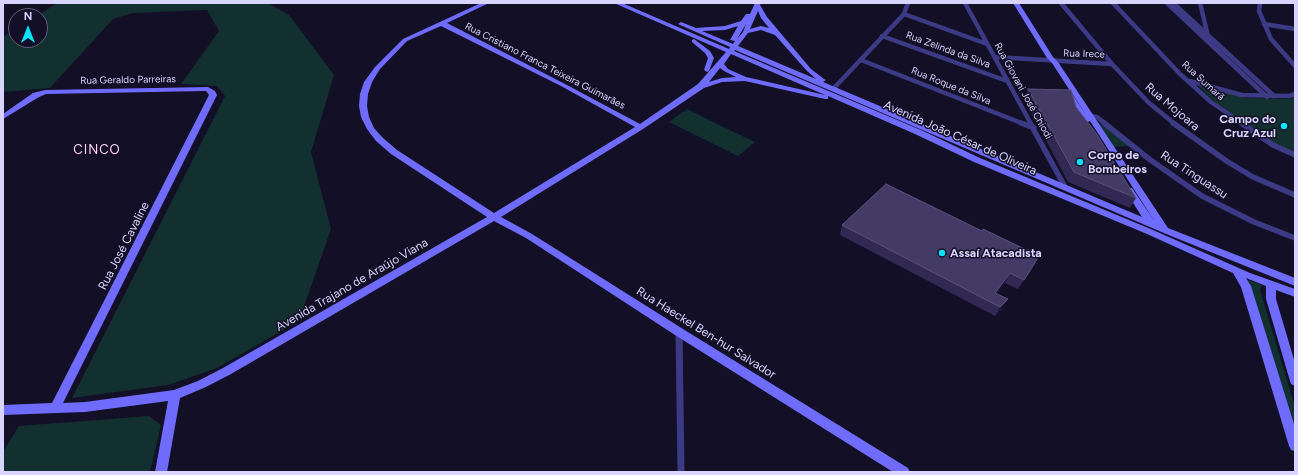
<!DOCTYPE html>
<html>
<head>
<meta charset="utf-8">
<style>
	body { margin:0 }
	#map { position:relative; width:1298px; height:475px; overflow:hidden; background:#130f26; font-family:Figtree,sans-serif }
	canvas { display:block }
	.frame { position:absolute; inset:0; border:4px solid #d9d4ff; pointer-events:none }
	.north { position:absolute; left:8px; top:8px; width:40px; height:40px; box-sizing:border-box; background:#130f26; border:1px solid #625e7d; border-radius:50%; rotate:0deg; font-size:11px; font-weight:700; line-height:16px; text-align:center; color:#d9d4ff }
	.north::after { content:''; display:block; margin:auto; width:14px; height:18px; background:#00e5ff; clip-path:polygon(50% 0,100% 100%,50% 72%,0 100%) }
</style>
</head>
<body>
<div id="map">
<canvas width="1298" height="475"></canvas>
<div class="frame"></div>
<div class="north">N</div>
</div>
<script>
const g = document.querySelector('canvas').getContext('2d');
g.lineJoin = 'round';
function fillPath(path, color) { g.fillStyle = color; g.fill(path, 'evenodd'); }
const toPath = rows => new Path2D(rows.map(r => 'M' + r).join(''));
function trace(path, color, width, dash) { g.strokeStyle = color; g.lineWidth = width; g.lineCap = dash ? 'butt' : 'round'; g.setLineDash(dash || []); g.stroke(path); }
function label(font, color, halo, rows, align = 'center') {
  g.font = font + ' Figtree,sans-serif'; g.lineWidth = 3; g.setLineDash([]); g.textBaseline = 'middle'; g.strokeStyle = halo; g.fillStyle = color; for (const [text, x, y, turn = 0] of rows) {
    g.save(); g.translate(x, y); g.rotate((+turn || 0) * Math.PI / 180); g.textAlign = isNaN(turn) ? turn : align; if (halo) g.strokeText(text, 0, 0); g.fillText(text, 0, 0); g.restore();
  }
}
const green = toPath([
	[57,3,268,3,289,15,334,75,311,152,331,229,299,321,217,368,168,385,72,398,225,96,217,86,181,84,219,31,207,10,132,13,113,19,50,88,3,92,3,37,16,29,16,40,40,40,40,16,37,16],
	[1197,85,1246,98,1290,99,1295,97,1295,153,1275,144,1217,104],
	[687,109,717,124,755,142,738,156,669,122],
	[1094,119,1129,146,1112,147],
	[1248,280,1262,285,1260,290,1295,407,1295,426],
	[149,416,161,425,150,472,3,472,3,452,19,426]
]);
const streetFar2 = toPath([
	[965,3,1031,124],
	[1061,3,1112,64,1149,103,1175,124],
	[1113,3,1180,74,1211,102,1243,124],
	[1167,3,1267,97],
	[1173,3,1274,96],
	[1200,3,1207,32],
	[1260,3,1259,11,1271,39,1295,66],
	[904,14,987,44],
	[1264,24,1295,29],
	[882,36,1007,81],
	[995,57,1112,64],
	[861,60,1024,124],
	[1190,81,1242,95,1289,96,1295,94],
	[833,89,904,14,908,3],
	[1087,115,1097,117,1106,124]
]);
const streetFar1 = toPath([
	[1021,123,1034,128],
	[1030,123,1065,187],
	[1104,123,1149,159,1202,196,1254,222,1295,238],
	[1173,123,1228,162,1253,177,1295,195],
	[1241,123,1273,145,1295,155]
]);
const street = toPath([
	[679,332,681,472]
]);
const secondary = toPath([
	[481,3,489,3,447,23,565,84,640,124,698,84,726,52,614,3,622,3,729,49,730,47,678,24,681,22,696,28,725,26,741,21,746,14,750,14,755,3,761,3,760,5,767,17,811,69,824,79,826,80,823,82,1142,217,1125,190,1126,188,1132,188,1155,222,1090,121,1086,123,1083,123,1065,95,1069,93,1072,93,1087,117,1052,63,1047,58,1013,3,1019,3,1053,57,1058,62,1168,228,1295,278,1295,286,1171,236,735,50,734,51,921,130,980,158,1153,230,1250,273,1295,289,1295,297,1276,290,1276,299,1295,363,1295,386,1291,384,1290,381,1266,299,1266,286,1246,278,1251,286,1295,427,1295,451,1291,450,1289,446,1241,287,1233,273,1147,234,974,162,915,134,828,96,828,99,825,99,745,81,722,82,704,88,643,129,501,217,532,234,683,329,908,468,910,472,893,472,675,335,526,238,494,221,231,374,206,387,180,398,167,472,155,472,168,401,85,412,3,415,3,405,52,403,209,95,206,91,46,94,39,97,3,119,3,114,33,93,45,90,208,87,215,91,217,95,63,403,85,402,174,390,198,381,223,368,487,217,391,154,376,141,367,129,361,117,359,106,360,94,364,82,375,67,403,39,481,3],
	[758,11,761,18,769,28,761,26,750,29,758,11],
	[746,24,743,32,737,39,746,24],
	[441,26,561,86,635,127,494,213,397,150,382,137,374,128,369,117,367,106,368,94,372,82,380,69,407,41,441,26],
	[738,26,730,40,735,41,733,44,702,31,725,30,738,26],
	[761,30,775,35,807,71,816,79,738,46,748,33,761,30],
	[731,54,825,95,746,77,728,69,724,64,731,54],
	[720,68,724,71,736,77,722,78,709,82,720,68],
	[694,39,710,51,714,58,709,71,707,72,704,70,708,58,705,53,692,42,692,40,694,39]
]);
const wall = toPath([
	[1028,89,1136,198,1130,208,1068,182,1024,98],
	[842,225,982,231,1039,256,1034,266,1018,289,1005,283,997,293,1002,309,995,316,840,235]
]);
const shadedWall = toPath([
	[1039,256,1034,266,1018,289,1024,280],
	[1010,273,1005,283,990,302,995,293],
	[1008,299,1002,309,995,316,1000,307]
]);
const building = toPath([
	[1028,89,1071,90,1076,107,1096,133,1136,198,1074,172,1028,89],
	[886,184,982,231,983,229,1039,256,1024,280,1010,273,995,293,1008,299,1000,307,842,225,886,184]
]);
const markers = [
	[1284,126,4,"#00e5ff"],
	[1080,162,4,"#00e5ff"],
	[942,253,4,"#00e5ff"]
];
const farStreetnames = [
	["Rua Zelinda da Silva",948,50,20],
	["Rua Irece",1084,54,2],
	["Rua Cristiano Franca Teixeira Guimarães",545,66,27],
	["Rua Geraldo Parreiras",128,80,-1],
	["Rua Sumarã",1203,81,42],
	["Rua Roque da Silva",951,86,22],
	["Rua Giovani José Chiodi",1023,91,61]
];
const streetNames = [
	["Rua Mojoara",1172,107,40],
	["Avenida João César de Oliveira",960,138,24],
	["Rua Tinguassu",1194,175,33],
	["Rua José Cavaline",124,246,-63],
	["Avenida Trajano de Araújo Viana",352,285,-30],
	["Rua Haeckel Ben-hur Salvador",706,333,32]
];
const poiNames = [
	["Campo do",1276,119,"right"],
	["Cruz Azul",1276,133,"right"],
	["Corpo de",1088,155],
	["Bombeiros",1088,169],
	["Assaí Atacadista",950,253]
];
const neighbourhoodNames = [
	["CINCO",97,150]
];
fillPath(green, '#12302f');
trace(streetFar2, '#3d3a85', 4.5);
trace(streetFar1, '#3d3a85', 5.5);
trace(street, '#3d3a85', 7);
fillPath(secondary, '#6f6bff');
fillPath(wall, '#312854');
fillPath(shadedWall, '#1d163a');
fillPath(building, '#433a66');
trace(building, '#5a527e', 1);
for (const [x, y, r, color] of markers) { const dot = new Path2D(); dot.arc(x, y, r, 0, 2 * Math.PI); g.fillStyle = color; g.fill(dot); trace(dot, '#130f26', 1.5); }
label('10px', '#d9d4ff', '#130f26', farStreetnames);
label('12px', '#d9d4ff', '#130f26', streetNames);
label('bold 12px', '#d9d4ff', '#130f26', poiNames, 'left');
g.letterSpacing = '1px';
label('13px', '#ffd6f0', '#130f26', neighbourhoodNames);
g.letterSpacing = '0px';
</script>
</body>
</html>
